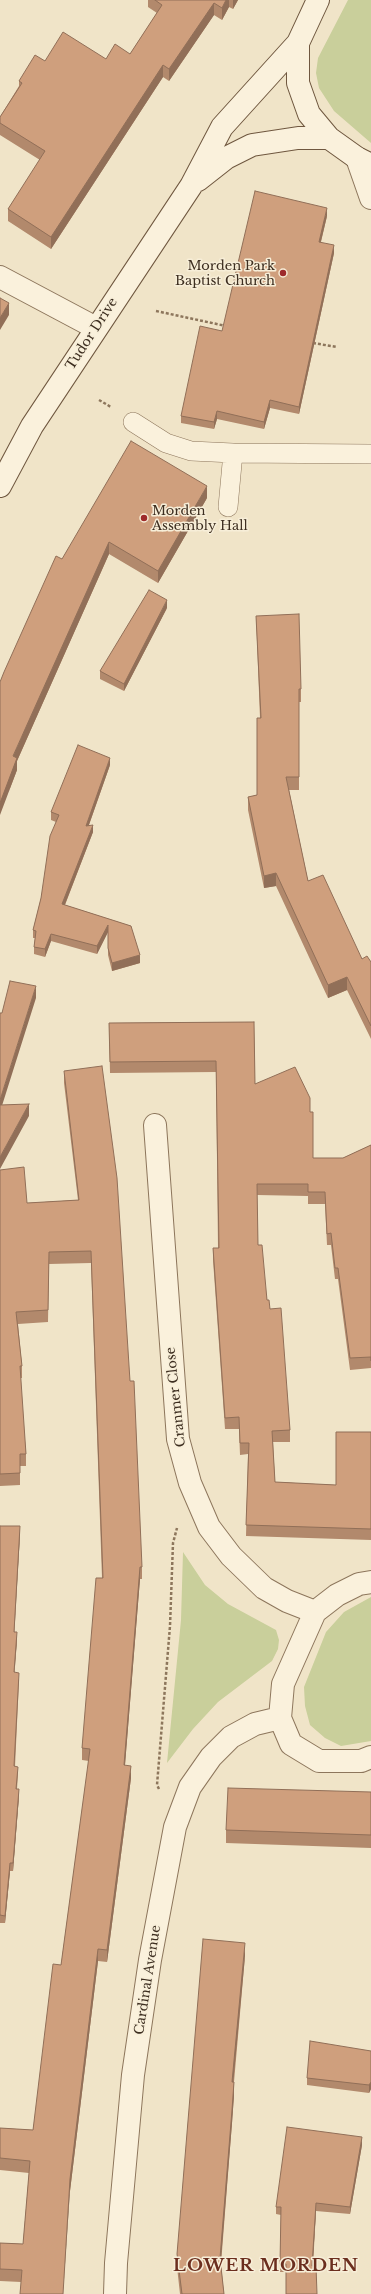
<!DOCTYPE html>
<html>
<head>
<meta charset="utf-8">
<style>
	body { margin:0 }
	canvas { display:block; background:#f0e4c8 }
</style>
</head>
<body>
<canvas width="371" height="2294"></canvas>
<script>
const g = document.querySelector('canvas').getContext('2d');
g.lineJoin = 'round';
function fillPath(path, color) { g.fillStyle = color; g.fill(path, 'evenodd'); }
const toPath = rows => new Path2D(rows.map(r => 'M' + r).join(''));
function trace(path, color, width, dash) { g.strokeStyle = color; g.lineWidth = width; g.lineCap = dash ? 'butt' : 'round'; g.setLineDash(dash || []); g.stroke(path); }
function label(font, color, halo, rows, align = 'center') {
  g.font = font + ' "Libre Baskerville",serif'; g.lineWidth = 3; g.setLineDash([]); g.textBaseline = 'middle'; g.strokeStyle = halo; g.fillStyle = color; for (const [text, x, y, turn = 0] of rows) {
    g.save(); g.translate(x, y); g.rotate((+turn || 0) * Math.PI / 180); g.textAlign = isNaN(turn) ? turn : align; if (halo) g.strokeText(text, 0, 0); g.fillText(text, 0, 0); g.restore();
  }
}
const green = toPath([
	[348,0,371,0,371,143,334,111,319,88,316,73,318,58],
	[183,1552,205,1585,228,1604,276,1630,279,1640,278,1649,272,1661,218,1702,193,1729,167,1763,181,1620],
	[371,1597,371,1741,341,1746,325,1738,310,1725,305,1706,304,1687,326,1632,344,1612]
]);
const path = toPath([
	[156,311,226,326],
	[313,343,337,347],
	[99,400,111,407],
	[159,1789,157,1785,170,1626,173,1543,177,1528]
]);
const service = toPath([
	[133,422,166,443,191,451,233,453],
	[228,507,233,453,371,454]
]);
const minor = toPath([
	[0,277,96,328],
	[155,1125,178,1439,190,1483,209,1527,231,1556,264,1588,287,1601,315,1612],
	[371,1582,359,1584,337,1595,315,1612,283,1684,280,1718,291,1744,319,1761,361,1761,371,1757],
	[115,2294,116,2263,133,2075,150,1960,175,1827,190,1787,211,1757,231,1737,255,1724,280,1718]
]);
const tertiary = toPath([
	[357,158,371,198]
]);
const secondary = toPath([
	[318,0,298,43,298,83,309,114,329,138,357,158,371,165],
	[198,180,226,158,252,145,298,138,329,138],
	[0,486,32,426,191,186,222,127,298,43]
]);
const wall = toPath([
	[148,0,238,0,233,9,229,7,222,20,214,15,169,81,163,77,51,249,8,221,8,209,40,160,0,135,0,117,19,86,19,81,45,61,106,59,130,54,157,13,148,7],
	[327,216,321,242,334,253,299,414,270,408,264,429,217,419,214,429,181,423,181,416,222,331],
	[207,498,158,583,109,554,17,761,17,770,9,791,62,559],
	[167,608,124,691,100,679,100,671],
	[256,616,301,689,301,702,299,702,299,790,289,790,308,881,362,959,371,962,371,1039,347,990,328,998,276,886,264,888,248,810,248,797,257,795,260,718],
	[110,765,89,825,93,832,65,905,131,926,140,963,112,971,108,955,108,932,97,954,51,941,45,957,34,954,34,947,35,938,33,938,33,930,41,898,56,822,51,820,51,812],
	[254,1022,255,1084,310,1112,313,1158,343,1158,371,1145,371,1372,371,1368,350,1370,338,1279,335,1279,331,1245,327,1245,325,1204,308,1204,308,1196,257,1195,258,1245,267,1300,270,1309,290,1430,290,1442,273,1442,275,1482,336,1485,371,1432,371,1540,246,1536,248,1454,240,1455,239,1429,225,1429,213,1260,213,1248,218,1248,216,1072,110,1073,109,1023],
	[64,1071,142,1567,142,1579,140,1579,125,1765,131,1778,107,1962,98,1961,70,2191,21,2282,0,2281,0,2243,23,2244,29,2173,0,2170,0,2128,33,2130,61,1965,89,1761,82,1760,82,1748,102,1578,91,1263,49,1264,48,1322,18,1324,22,1366,22,1378,20,1378,26,1454,26,1466,20,1466,20,1485,0,1486,0,1170,27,1203,78,1200,64,1083],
	[0,1526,20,1534,14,1632,17,1640,14,1672,19,1680,15,1767,18,1774,17,1789,19,1796,13,1871,10,1871,5,1923,0,1923],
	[371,1792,371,1848,226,1843,226,1830],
	[245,1956,234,2082,234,2095,232,2123,221,2264,224,2294,180,2294,177,2267,177,2254],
	[371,2051,371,2089,369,2093,307,2085,307,2078],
	[362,2145,350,2214,316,2211,313,2266,286,2272,280,2272,281,2215,276,2214,276,2207]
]);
const shadedWall = toPath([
	[226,0,229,0,229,7,222,20,222,8],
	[233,0,238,0,233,9],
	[214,3,214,15,169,81,169,69],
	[163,65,163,77,51,249,51,237],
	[327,208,327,216,319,249,319,242],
	[334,245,334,253,299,414,299,407],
	[9,303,9,315,0,330,0,318],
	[270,400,270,408,264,429,264,422],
	[217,411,217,419,214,429,214,422],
	[207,486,207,498,158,583,158,571],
	[109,542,109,554,17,761,17,770,0,815,0,803,13,756],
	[167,600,167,608,124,691,124,684],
	[110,758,110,765,86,833,86,826],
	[93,825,93,832,62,912,62,904],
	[276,873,276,886,264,888,264,876],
	[108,925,108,932,97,954,97,946],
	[51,934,51,941,45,957,45,949],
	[140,955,140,963,112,971,112,963],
	[347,977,347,990,328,998,328,985],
	[36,986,36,998,0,1112,0,1100],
	[29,1104,29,1116,0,1169,0,1157],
	[20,1526,20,1534,14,1639,14,1632],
	[140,1567,140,1579,124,1777,124,1765],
	[17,1632,17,1640,14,1680,14,1672],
	[131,1766,131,1778,107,1962,107,1950],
	[19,1789,19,1796,13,1871,13,1863],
	[10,1863,10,1871,5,1923,5,1916],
	[245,1943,245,1956,232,2095,232,2082],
	[98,1949,98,1961,70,2191,63,2294,70,2179],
	[234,2082,234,2095,232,2123,220,2271,220,2258],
	[371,2082,371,2089,369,2093,369,2085],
	[362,2137,362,2145,350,2214,350,2207],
	[316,2203,316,2211,312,2274,312,2266]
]);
const building = toPath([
	[155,0,226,0,222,8,214,3,169,69,163,65,51,237,8,209,45,151,0,123,0,117,22,83,19,81,35,55,45,61,63,32,106,59,115,44,130,54,162,5,155,0],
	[255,191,327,208,319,242,334,245,299,407,270,400,264,422,217,411,214,422,181,416,200,326,222,331,255,191],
	[0,298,9,303,0,318,0,298],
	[131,441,207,486,158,571,109,542,13,756,17,758,0,803,0,682,4,672,56,556,62,559,131,441],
	[149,590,167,600,124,684,100,671,149,590],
	[299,614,301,689,299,689,299,777,286,777,308,881,323,875,362,959,367,956,371,962,371,1026,347,977,328,985,276,873,264,876,248,797,257,795,257,718,261,718,256,616,299,614],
	[78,745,110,758,86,826,93,825,62,904,131,926,140,955,112,963,108,948,108,925,97,946,51,934,45,949,34,947,36,931,33,930,41,898,50,836,59,815,51,812,78,745],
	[10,981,36,986,0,1100,0,1013,2,1013,10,981],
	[254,1022,255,1084,295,1067,310,1098,310,1112,313,1112,313,1158,343,1158,371,1145,371,1361,371,1357,350,1358,338,1268,335,1268,331,1233,327,1234,325,1192,308,1192,308,1184,257,1184,258,1245,262,1245,267,1300,269,1300,270,1309,281,1308,290,1430,272,1431,275,1482,336,1485,336,1432,371,1432,371,1529,246,1525,249,1443,240,1443,239,1417,225,1418,213,1248,219,1248,216,1061,110,1062,109,1023,254,1022],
	[102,1066,117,1178,130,1381,134,1381,142,1567,140,1567,124,1765,131,1766,107,1950,98,1949,70,2179,63,2294,20,2294,22,2270,0,2269,0,2243,23,2244,30,2161,0,2158,0,2128,33,2130,53,1964,61,1965,90,1749,82,1748,96,1578,103,1578,91,1251,49,1252,48,1310,16,1312,22,1366,20,1366,26,1454,20,1454,20,1473,0,1474,0,1170,24,1167,27,1203,79,1200,64,1071,102,1066],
	[29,1104,0,1157,0,1105,29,1104],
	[0,1526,20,1526,14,1632,17,1632,14,1672,19,1673,14,1766,18,1767,16,1789,19,1789,13,1863,10,1863,5,1916,0,1915,0,1526],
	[228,1788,371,1792,371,1835,226,1830,228,1788],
	[203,1939,245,1943,232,2082,234,2082,232,2110,220,2258,224,2294,182,2294,177,2254,203,1939],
	[310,2041,371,2051,371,2082,369,2085,307,2078,310,2041],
	[287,2127,362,2137,350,2207,316,2203,312,2266,316,2266,317,2294,286,2294,286,2264,280,2264,281,2207,276,2207,287,2127]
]);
const markers = [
	[283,273,4,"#9e2a2b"],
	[144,518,4,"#9e2a2b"]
];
const poiNames = [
	["Morden Park",275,266],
	["Baptist Church",275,281],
	["Morden",152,511,"left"],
	["Assembly Hall",152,526,"left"]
];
const streetNames = [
	["Tudor Drive",92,334,-57],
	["Cranmer Close",176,1397,-96],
	["Cardinal Avenue",148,1980,-81]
];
const districtNames = [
	["LOWER MORDEN",266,2266]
];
fillPath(green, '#c9cf9b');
trace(service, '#8d765c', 20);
trace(minor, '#8d765c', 24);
trace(tertiary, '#8d765c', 24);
trace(secondary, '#6f573f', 24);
trace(path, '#8d765c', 2.5, [3, 2]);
trace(service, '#faf1dc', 19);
trace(minor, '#faf1dc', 22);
trace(tertiary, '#faf1dc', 22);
trace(secondary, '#faf1dc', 22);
fillPath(wall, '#b2896c');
fillPath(shadedWall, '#916f58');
fillPath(building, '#cf9f7d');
trace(building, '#916f58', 1);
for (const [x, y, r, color] of markers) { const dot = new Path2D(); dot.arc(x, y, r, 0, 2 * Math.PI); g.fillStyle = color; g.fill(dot); trace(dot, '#f7eed8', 1.5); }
label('13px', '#3d2e20', '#f7eed8', poiNames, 'right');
label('13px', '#3d2e20', '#f7eed8', streetNames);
g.letterSpacing = '1px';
label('bold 17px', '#6b2e1e', '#f7eed8', districtNames);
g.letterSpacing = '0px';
</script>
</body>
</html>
